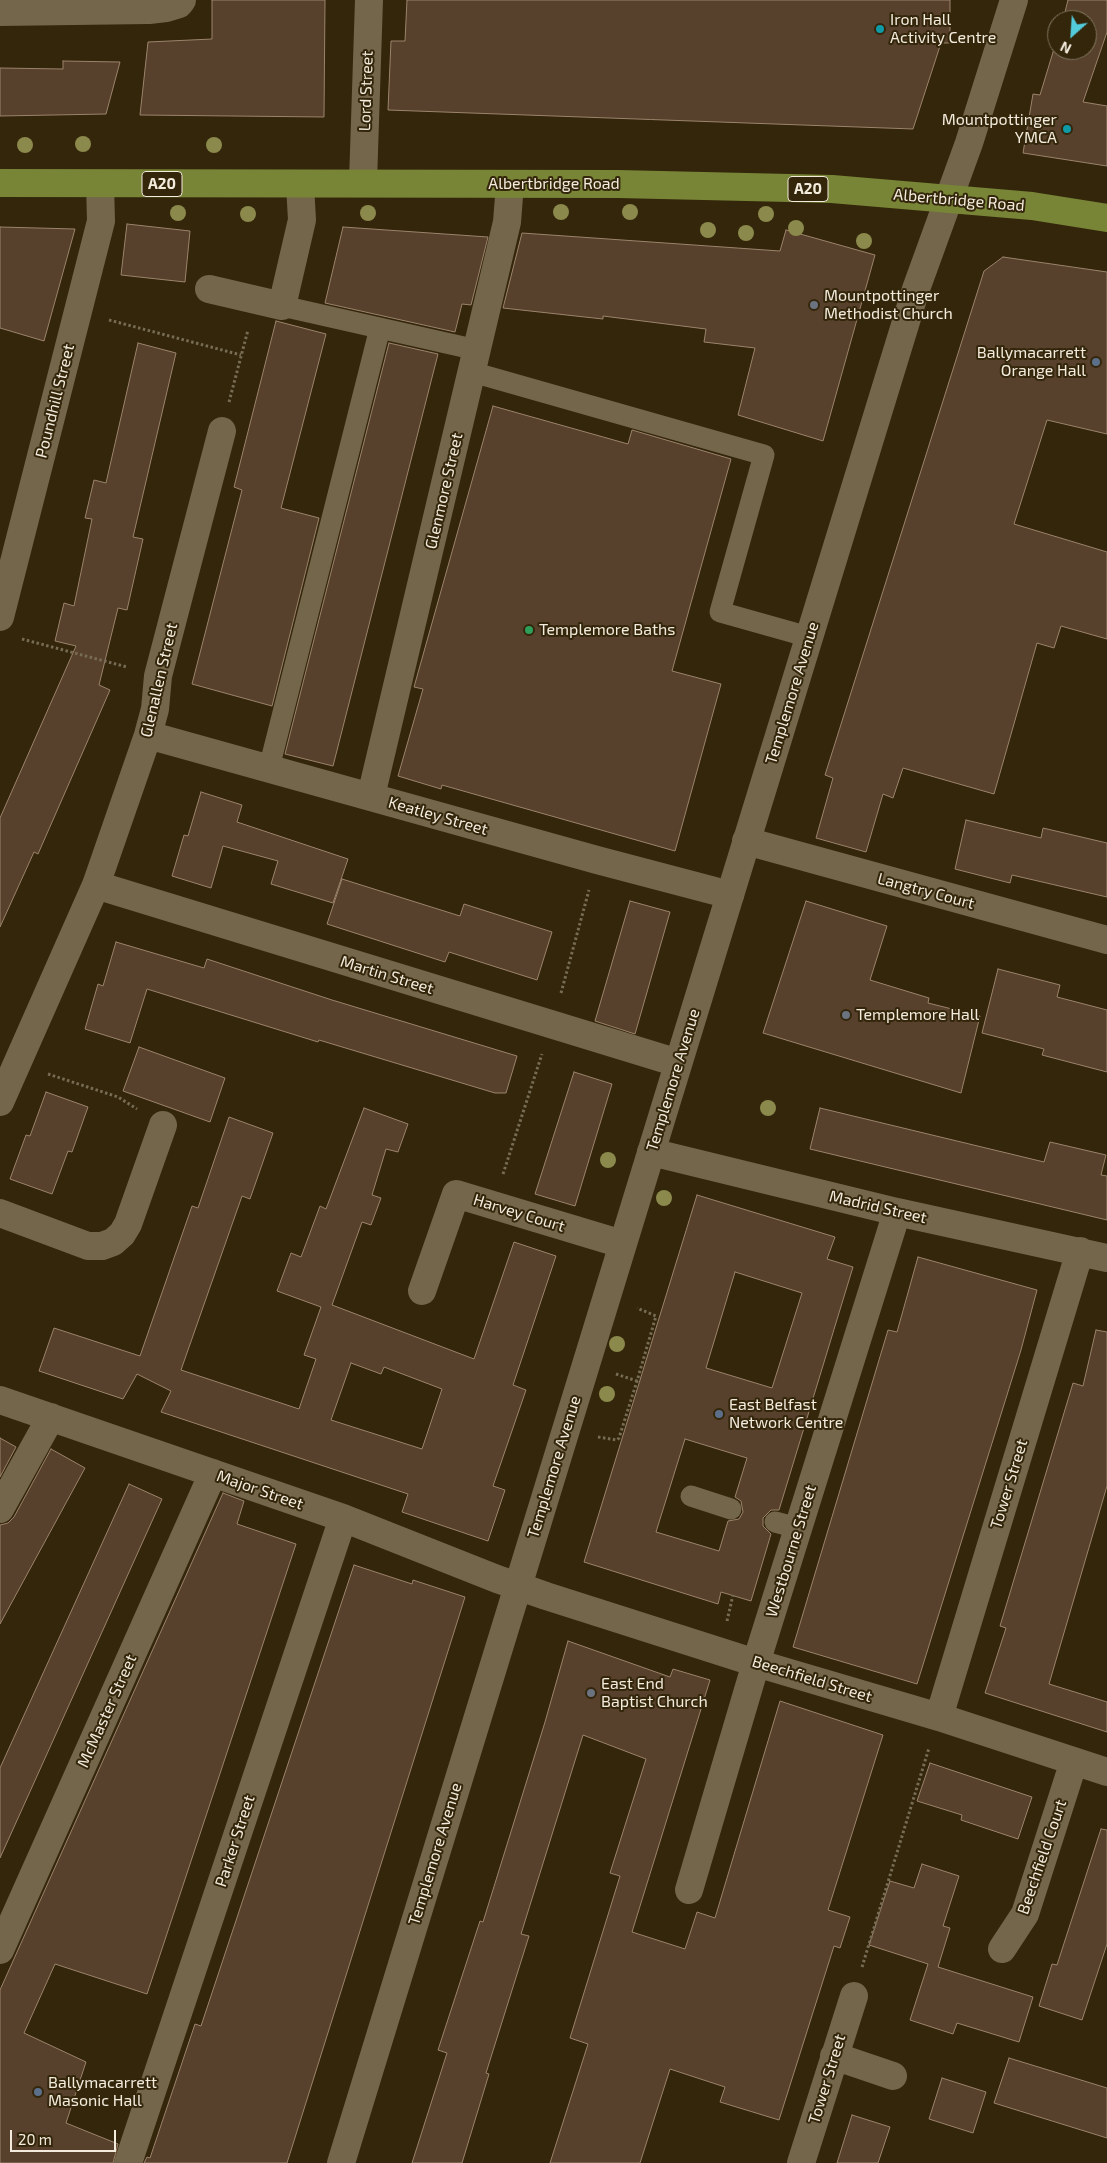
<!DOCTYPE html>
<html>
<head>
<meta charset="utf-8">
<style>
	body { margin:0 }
	#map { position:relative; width:1107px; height:2163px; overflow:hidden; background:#33260b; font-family:"Exo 2",sans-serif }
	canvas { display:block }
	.north { position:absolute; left:1047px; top:10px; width:50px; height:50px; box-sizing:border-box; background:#33260b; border:1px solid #80755f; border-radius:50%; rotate:206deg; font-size:14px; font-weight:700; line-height:20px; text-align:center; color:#f3ebdc }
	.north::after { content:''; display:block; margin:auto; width:18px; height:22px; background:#53cbdb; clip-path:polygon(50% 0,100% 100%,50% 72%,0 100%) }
	.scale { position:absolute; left:10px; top:2130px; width:106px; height:22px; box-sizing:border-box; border:2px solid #f3ebdc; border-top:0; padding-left:6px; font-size:15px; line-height:18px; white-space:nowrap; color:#f3ebdc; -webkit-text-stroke:4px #33260b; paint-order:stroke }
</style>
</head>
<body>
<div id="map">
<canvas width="1107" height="2163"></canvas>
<div class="north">N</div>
<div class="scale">20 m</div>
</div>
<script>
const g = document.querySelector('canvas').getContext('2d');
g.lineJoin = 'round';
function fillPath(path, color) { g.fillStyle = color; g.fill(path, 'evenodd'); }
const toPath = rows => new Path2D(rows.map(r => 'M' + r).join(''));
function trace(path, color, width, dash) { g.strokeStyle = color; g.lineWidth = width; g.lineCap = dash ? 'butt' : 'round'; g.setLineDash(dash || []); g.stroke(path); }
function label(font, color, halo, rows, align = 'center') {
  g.font = font + ' "Exo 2",sans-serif'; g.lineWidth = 4; g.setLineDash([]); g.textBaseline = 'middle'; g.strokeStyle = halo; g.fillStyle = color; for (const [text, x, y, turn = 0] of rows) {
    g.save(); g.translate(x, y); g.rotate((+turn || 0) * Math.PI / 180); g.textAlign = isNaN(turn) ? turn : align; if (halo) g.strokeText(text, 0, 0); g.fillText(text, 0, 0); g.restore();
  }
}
const building = toPath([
	[212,0,325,0,324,117,140,115,148,42,212,39,212,0],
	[407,0,950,0,950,43,941,43,913,129,388,110,391,41,405,41,407,0],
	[1068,0,1107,0,1107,32,1083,102,1107,106,1107,166,1023,153,1033,94,1040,95,1057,39,1057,50,1087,50,1087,20,1063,20,1068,0],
	[63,61,120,62,106,114,0,116,0,68,63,69,63,61],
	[127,224,190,231,185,282,121,275,127,224],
	[0,227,75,229,44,341,0,328,0,227],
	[343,227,488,237,471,305,462,304,455,332,325,303,343,227],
	[786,230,875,255,823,441,738,415,755,348,704,342,706,329,603,316,603,319,503,308,522,233,780,251,786,230],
	[1003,257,1107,272,1107,434,1047,420,1014,524,1107,552,1107,639,1061,626,1054,648,1037,643,994,794,903,768,893,798,883,794,866,852,816,838,833,778,825,775,984,271,1003,257],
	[276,321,326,334,281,508,319,518,272,706,192,684,242,490,234,487,276,321],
	[138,343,176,353,133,537,143,539,127,610,118,608,99,685,110,690,38,854,34,852,0,927,0,818,76,646,55,641,64,603,74,606,92,519,85,518,94,480,106,483,138,343],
	[389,343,438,354,333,766,285,754,389,343],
	[493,406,628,444,632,430,731,459,672,671,721,684,675,851,442,785,441,789,398,776,423,689,414,687,493,406],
	[201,792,242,805,237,822,348,859,333,903,271,884,278,861,223,846,211,888,172,876,184,835,188,836,201,792],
	[966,820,1041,838,1043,828,1107,843,1107,897,1012,875,1010,883,955,869,966,820],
	[342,879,460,916,464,904,552,932,537,980,449,952,445,962,327,924,342,879],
	[630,901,670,912,635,1034,595,1021,630,901],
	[806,901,887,926,870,980,929,998,928,1003,980,1016,961,1093,763,1033,806,901],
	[116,942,204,968,207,959,332,1000,517,1056,506,1093,495,1093,319,1040,318,1042,147,989,130,1043,85,1029,98,984,103,986,116,942],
	[998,969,1060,985,1057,997,1107,1010,1107,1072,1042,1055,1044,1049,982,1033,998,969],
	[139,1047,225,1078,210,1122,123,1091,139,1047],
	[574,1072,612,1084,575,1206,535,1194,574,1072],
	[46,1092,88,1107,72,1152,68,1151,52,1194,10,1179,26,1135,30,1136,46,1092],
	[364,1108,408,1124,398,1152,386,1149,372,1195,381,1198,371,1225,362,1222,332,1305,474,1359,514,1242,556,1256,513,1385,526,1390,493,1486,505,1490,488,1541,402,1512,408,1494,161,1412,171,1391,137,1374,123,1399,39,1371,54,1328,140,1356,192,1206,198,1208,229,1117,273,1133,250,1199,242,1196,181,1370,299,1409,316,1359,304,1355,321,1307,277,1291,291,1253,301,1257,320,1206,326,1209,364,1108],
	[351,1363,381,1374,384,1367,442,1389,422,1449,331,1420,351,1363],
	[820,1108,1044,1162,1050,1142,1106,1155,1101,1175,1107,1176,1107,1220,810,1149,820,1108],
	[697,1195,835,1237,827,1259,853,1267,779,1510,771,1510,763,1518,763,1526,771,1534,751,1601,721,1592,718,1604,584,1562,697,1195],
	[735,1272,802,1293,772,1388,706,1368,735,1272],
	[685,1439,747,1458,735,1497,741,1501,743,1512,739,1519,728,1521,719,1551,656,1532,685,1439],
	[918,1257,1037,1290,1021,1350,917,1684,793,1647,888,1330,897,1332,918,1257],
	[1096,1330,1107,1332,1107,1486,1049,1684,1107,1702,1107,1732,985,1693,1006,1628,1000,1626,1073,1383,1083,1386,1096,1330],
	[0,1438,16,1447,0,1477,0,1438],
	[51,1449,85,1468,0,1624,0,1525,8,1523,14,1517,51,1449],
	[129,1484,162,1499,0,1858,0,1768,129,1484],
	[223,1493,244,1501,237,1524,296,1544,147,1994,55,1964,24,2033,86,2062,66,2123,118,2144,113,2163,0,2163,0,1990,223,1493],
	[354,1565,412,1584,413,1580,465,1597,287,2163,144,2163,147,2157,150,2158,195,2024,201,2026,354,1565],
	[568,1641,670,1677,673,1669,710,1680,632,1932,685,1949,697,1912,715,1918,780,1701,883,1735,828,1910,850,1917,840,1948,834,1946,779,2120,720,2102,725,2087,670,2069,640,2163,550,2163,588,2044,570,2038,620,1876,610,1873,646,1759,583,1735,521,1934,529,1936,486,2073,489,2074,462,2163,412,2163,447,2053,438,2050,480,1921,483,1922,545,1722,568,1641],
	[930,1763,1032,1797,1018,1839,961,1820,962,1815,917,1801,930,1763],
	[1101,1829,1107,1830,1107,1944,1082,2020,1039,2006,1052,1964,1057,1965,1101,1829],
	[922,1864,959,1876,943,1926,950,1928,938,1967,1033,1997,1019,2042,957,2023,953,2034,910,2020,928,1964,869,1945,890,1881,914,1888,922,1864],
	[1009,2058,1107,2088,1107,2138,994,2103,1009,2058],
	[942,2078,986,2092,973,2133,929,2119,942,2078],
	[852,2115,890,2127,878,2163,837,2163,852,2115]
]);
const path = toPath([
	[109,320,241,355],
	[229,402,248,330],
	[22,639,127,667],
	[561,993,589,890],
	[48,1074,118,1097,137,1109],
	[503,1174,542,1054],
	[616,1374,640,1382],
	[598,1437,617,1440,619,1438,637,1381,656,1316,637,1308],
	[727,1621,733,1595],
	[862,1967,929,1748]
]);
const service = toPath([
	[282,306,477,350],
	[472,372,764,455,720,612,809,637],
	[269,768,380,328],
	[691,1496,731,1509],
	[775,1522,798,1528]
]);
const minor = toPath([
	[0,12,149,10,166,8,179,4,182,0],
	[363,182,369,0],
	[209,289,282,306,302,220,300,185],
	[0,617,101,221,100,184],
	[148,735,597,860,730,895],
	[371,796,507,222,510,184],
	[746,841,1107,940],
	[96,885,678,1063],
	[0,1102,96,885,148,735,155,709,158,676,222,431],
	[651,1152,897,1212,1107,1258],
	[0,1213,88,1246,102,1246,113,1242,122,1234,128,1224,163,1125],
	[422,1291,456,1194,622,1244],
	[0,1400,343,1518,497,1579,546,1596,756,1663,939,1717,1107,1772],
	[0,1509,51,1417],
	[939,1717,1080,1251],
	[689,1890,756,1663,897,1212],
	[1002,1949,1025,1914,1074,1761],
	[0,1950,213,1473],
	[834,2056,893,2076],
	[128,2163,343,1518],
	[801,2163,854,1996]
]);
const tertiary = toPath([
	[341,2163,916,289,969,143,1014,0]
]);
const primary = toPath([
	[0,183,618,184,832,189,1032,206,1107,218]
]);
const trees = [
	[83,144],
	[25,145],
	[214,145],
	[561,212],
	[630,212],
	[178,213],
	[368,213],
	[248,214],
	[766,214],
	[796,228],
	[708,230],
	[746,233],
	[864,241],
	[768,1108],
	[608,1160],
	[664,1198],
	[617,1344],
	[607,1394]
];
const markers = [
	[880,29,5,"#0f9aa8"],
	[1067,129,5,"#0f9aa8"],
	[814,305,5,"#6b7280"],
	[1096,362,5,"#5c6f8a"],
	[529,630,5,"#2e9e5b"],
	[846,1015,5,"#6b7280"],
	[719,1414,5,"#5c6f8a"],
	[591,1693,5,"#6b7280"],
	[38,2092,5,"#5c6f8a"]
];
const shields = [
	[162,184,40],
	[808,189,40]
];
const shieldNames = [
	["A20",162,184],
	["A20",808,189]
];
const poiNames = [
	["Iron Hall",890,20],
	["Activity Centre",890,38],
	["Mountpottinger",1057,120,"right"],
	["YMCA",1057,138,"right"],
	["Mountpottinger",824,296],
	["Methodist Church",824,314],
	["Ballymacarrett",1086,353,"right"],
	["Orange Hall",1086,371,"right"],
	["Templemore Baths",539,630],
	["Templemore Hall",856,1015],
	["East Belfast",729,1405],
	["Network Centre",729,1423],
	["East End",601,1684],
	["Baptist Church",601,1702],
	["Ballymacarrett",48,2083],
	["Masonic Hall",48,2101]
];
const streetNames = [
	["Lord Street",366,91,-88],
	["Albertbridge Road",554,184],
	["Albertbridge Road",959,200,5],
	["Poundhill Street",55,401,-76],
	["Glenmore Street",444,491,-77],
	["Glenallen Street",159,680,-77],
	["Templemore Avenue",792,693,-73],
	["Keatley Street",438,816,16],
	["Langtry Court",926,891,15],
	["Martin Street",387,975,17],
	["Templemore Avenue",673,1080,-73],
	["Madrid Street",878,1207,13],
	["Harvey Court",519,1213,17],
	["Templemore Avenue",554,1467,-73],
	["Tower Street",1009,1484,-73],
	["Major Street",260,1490,19],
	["Westbourne Street",791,1551,-73],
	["Beechfield Street",812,1679,17],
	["McMaster Street",107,1711,-66],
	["Parker Street",235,1841,-72],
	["Templemore Avenue",435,1854,-73],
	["Beechfield Court",1042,1857,-71],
	["Tower Street",827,2079,-73]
];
fillPath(building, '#57412c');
trace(building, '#9c836c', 1);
trace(path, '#776c55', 3, [2.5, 2.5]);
trace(service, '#74664a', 21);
trace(minor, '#74664a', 28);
trace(tertiary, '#74664a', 28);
trace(primary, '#788537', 28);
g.fillStyle = '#8c894c';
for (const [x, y] of trees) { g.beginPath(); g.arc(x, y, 8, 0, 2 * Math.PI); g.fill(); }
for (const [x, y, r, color] of markers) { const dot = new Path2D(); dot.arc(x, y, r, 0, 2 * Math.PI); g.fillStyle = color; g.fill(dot); trace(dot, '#33260b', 2); }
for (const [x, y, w] of shields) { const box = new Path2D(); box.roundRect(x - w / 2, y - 12.5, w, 25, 4); g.fillStyle = '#33260b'; g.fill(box); trace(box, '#f3ebdc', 1); }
label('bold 15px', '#f3ebdc', null, shieldNames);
label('16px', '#f3ebdc', '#33260b', poiNames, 'left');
label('16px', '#f3ebdc', '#33260b', streetNames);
</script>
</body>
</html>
